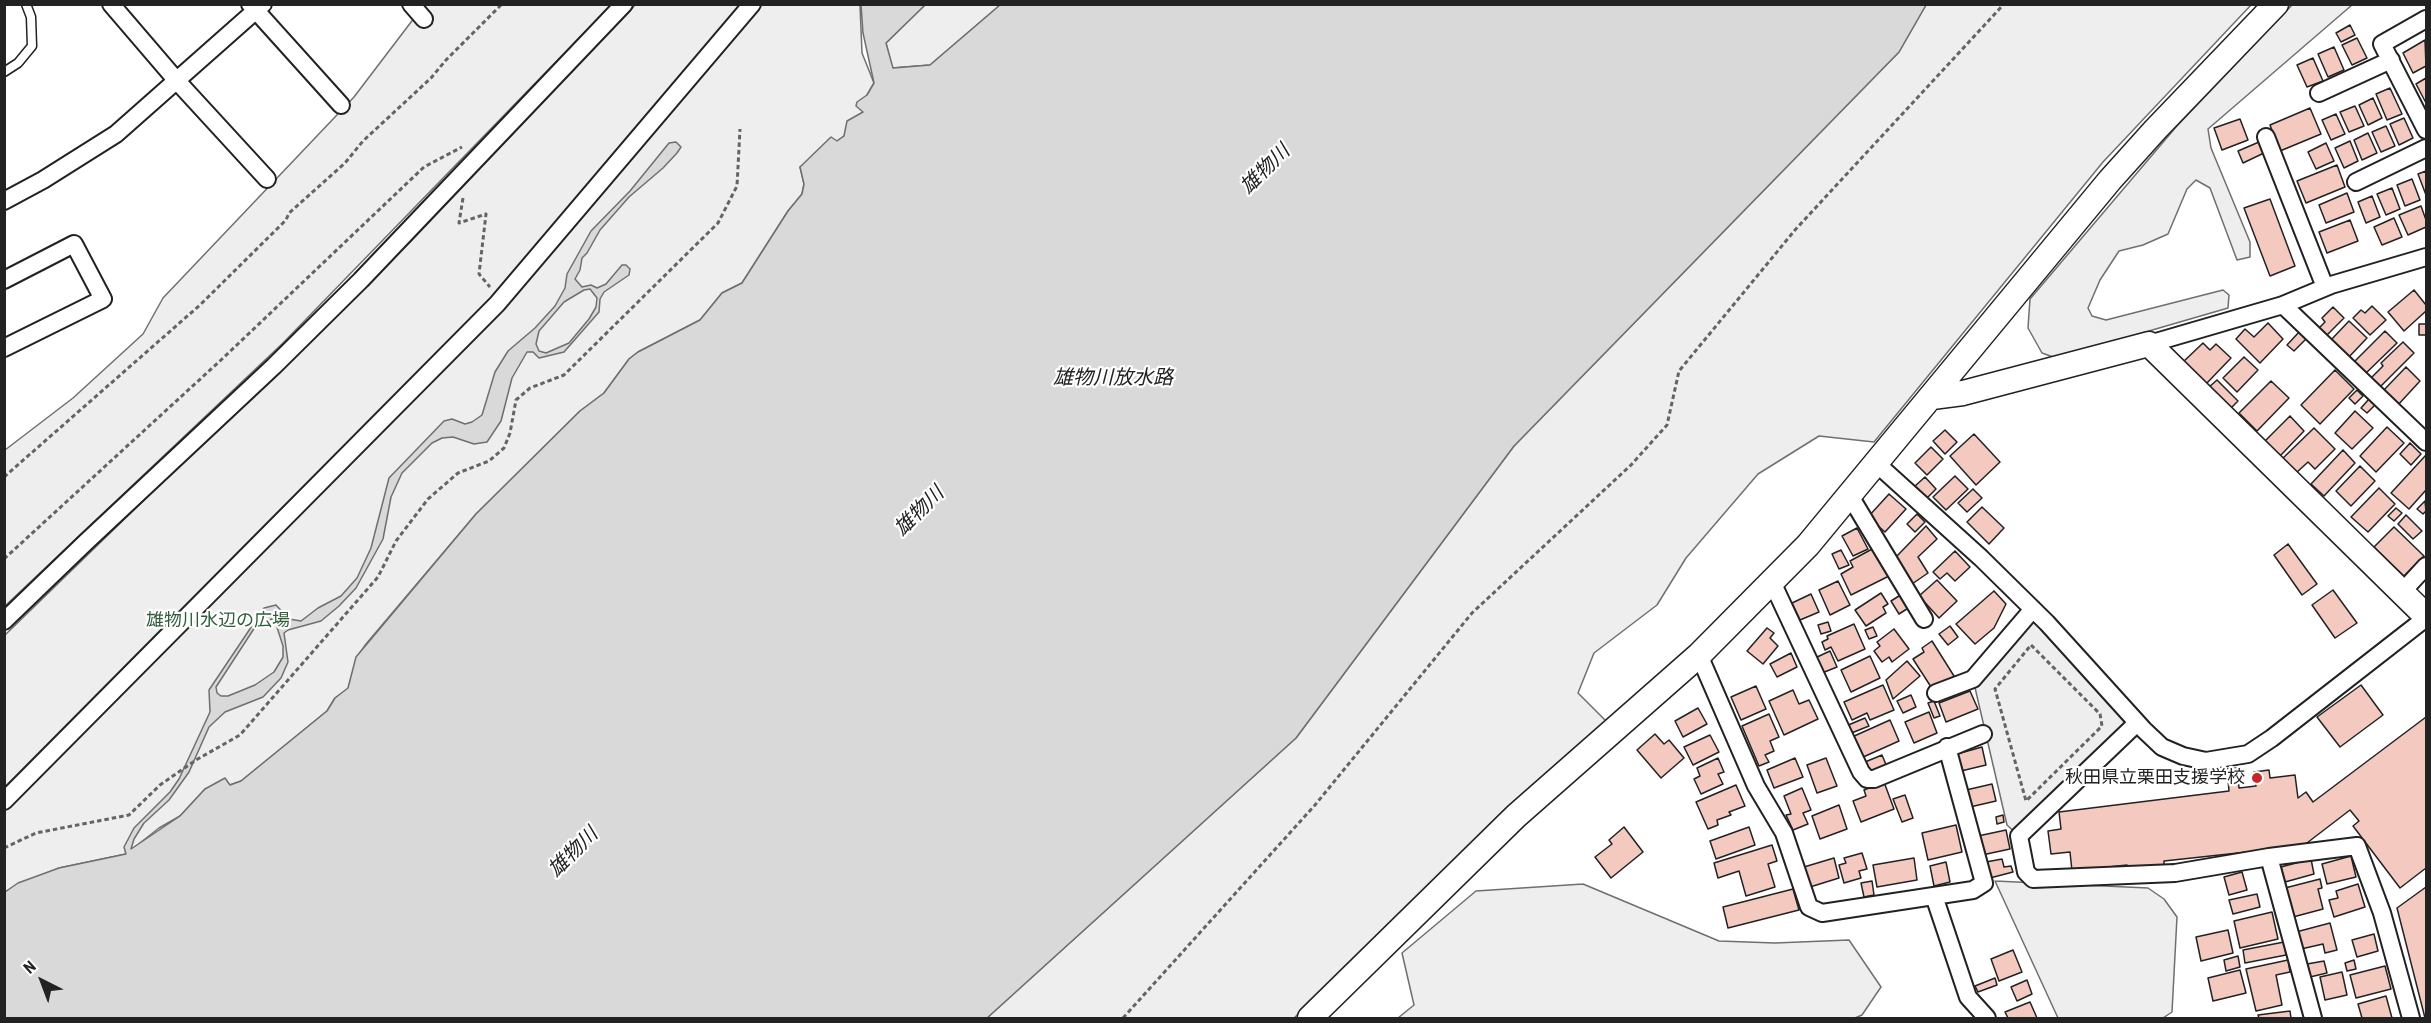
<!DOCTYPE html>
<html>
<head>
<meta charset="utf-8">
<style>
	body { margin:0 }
	#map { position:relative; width:2431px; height:1023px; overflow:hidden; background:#fff; font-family:"Roboto Condensed",sans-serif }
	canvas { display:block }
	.frame { position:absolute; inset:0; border:6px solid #222; pointer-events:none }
	.north { position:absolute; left:12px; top:951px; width:60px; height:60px; -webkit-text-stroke:4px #fff; paint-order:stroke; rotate:318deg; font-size:16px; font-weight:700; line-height:24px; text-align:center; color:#222 }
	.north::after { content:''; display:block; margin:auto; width:21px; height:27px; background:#222; clip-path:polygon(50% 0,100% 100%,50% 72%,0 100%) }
</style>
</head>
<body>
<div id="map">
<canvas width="2431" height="1023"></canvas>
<div class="frame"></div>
<div class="north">N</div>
</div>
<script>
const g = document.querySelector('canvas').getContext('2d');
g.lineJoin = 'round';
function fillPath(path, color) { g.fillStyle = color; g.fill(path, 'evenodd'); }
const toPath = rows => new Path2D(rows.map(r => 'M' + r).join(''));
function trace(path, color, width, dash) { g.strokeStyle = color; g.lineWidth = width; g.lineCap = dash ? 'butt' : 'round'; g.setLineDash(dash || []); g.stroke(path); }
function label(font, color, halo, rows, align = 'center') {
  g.font = font + ' "Roboto Condensed","Noto Sans JP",sans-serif'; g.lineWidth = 4.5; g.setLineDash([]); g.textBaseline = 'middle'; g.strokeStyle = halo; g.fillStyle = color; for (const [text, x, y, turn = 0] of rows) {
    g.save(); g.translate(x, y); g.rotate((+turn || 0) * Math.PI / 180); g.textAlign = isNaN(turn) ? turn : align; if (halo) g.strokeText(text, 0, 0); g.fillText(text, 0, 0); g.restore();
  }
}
const green = toPath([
	[424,5,611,5,283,343,5,606,5,450,73,398,143,334,163,298,354,97,424,5],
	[635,5,860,5,862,53,874,83,867,95,863,112,844,136,800,167,804,184,802,194,788,211,742,283,722,293,700,320,638,352,629,359,604,393,580,411,476,514,366,644,357,657,348,689,335,698,327,711,241,781,230,785,205,789,180,816,159,828,126,854,59,868,5,892,5,635,412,240,635,5],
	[925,5,1000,5,930,65,892,68,886,43,925,5],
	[1926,5,2251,5,2103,162,1874,442,1819,436,1758,474,1686,558,1657,605,1594,653,1578,693,1606,721,1294,1018,987,1018,1296,738,1514,446,1899,52,1926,5],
	[2292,5,2352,5,2208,129,2211,148,2250,242,2250,257,2237,260,2210,188,2196,180,2187,189,2168,234,2143,245,2119,251,2100,280,2088,308,2092,316,2106,320,2223,290,2229,295,2228,308,2056,358,2042,353,2028,328,2030,299,2176,127,2292,5],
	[2033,609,2137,723,2019,836,2007,825,1973,679,2033,609],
	[1995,881,2148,888,2164,899,2177,917,2172,1012,2163,1018,2058,1018,1995,881],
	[1583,884,1719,941,1775,943,1849,940,1881,987,1862,1015,1855,1018,1398,1018,1414,1005,1402,953,1476,891,1583,884]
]);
const water = toPath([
	[861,5,925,5,886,43,893,68,930,65,1000,5,1926,5,1899,52,1514,446,1296,738,987,1018,5,1018,5,892,18,883,59,868,126,854,124,847,134,828,170,792,179,779,210,712,209,690,264,608,276,605,289,619,301,621,318,608,341,596,357,578,371,548,389,478,444,421,452,419,465,424,472,422,482,415,495,372,508,351,535,328,555,306,565,288,567,274,591,231,630,191,669,143,676,142,681,147,677,153,663,168,629,197,600,230,587,253,582,258,580,270,575,279,582,287,591,285,597,288,606,284,622,265,626,265,630,269,629,275,604,292,600,299,599,312,564,352,539,358,533,352,527,352,512,378,501,421,487,442,474,444,453,437,442,438,432,443,402,473,391,497,383,539,356,588,339,606,321,621,288,630,284,633,288,662,281,678,263,697,225,712,209,727,189,772,169,800,144,823,134,839,131,849,180,816,205,789,225,778,230,785,241,781,327,711,335,698,348,688,356,657,476,514,580,411,604,393,629,359,638,352,700,320,722,293,742,283,788,211,802,194,804,184,800,167,831,137,837,141,844,136,847,121,863,112,856,106,857,102,867,95,874,83,863,33,861,5],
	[590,289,597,298,596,307,589,319,569,343,546,353,539,351,536,344,539,331,564,302,584,290,590,289],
	[272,619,275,621,283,646,283,657,274,672,255,685,228,696,221,696,217,693,216,687,257,624,272,619]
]);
const building = toPath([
	[2350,25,2355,35,2341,42,2336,33,2350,25],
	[2357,38,2367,58,2352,65,2342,45,2357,38],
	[2425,40,2426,66,2413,73,2403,53,2425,40],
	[2334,47,2344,70,2328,77,2318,54,2334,47],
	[2313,58,2323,81,2307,87,2297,65,2313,58],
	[2426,78,2426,103,2416,84,2426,78],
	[2390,88,2402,114,2387,120,2376,94,2390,88],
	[2373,98,2382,118,2368,125,2359,105,2373,98],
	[2355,106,2364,126,2349,132,2340,112,2355,106],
	[2310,108,2321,134,2280,151,2270,125,2310,108],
	[2336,114,2345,134,2331,140,2322,120,2336,114],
	[2404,118,2413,138,2399,145,2390,124,2404,118],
	[2240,119,2248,140,2222,150,2214,128,2240,119],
	[2386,126,2395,146,2381,152,2372,132,2386,126],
	[2368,133,2377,153,2362,160,2354,140,2368,133],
	[2350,141,2358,161,2344,168,2335,148,2350,141],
	[2259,142,2264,153,2243,163,2238,151,2259,142],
	[2326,143,2334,161,2316,169,2308,152,2326,143],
	[2337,165,2345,187,2306,203,2297,181,2337,165],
	[2426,171,2426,195,2418,174,2426,171],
	[2412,179,2420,200,2405,206,2397,185,2412,179],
	[2392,188,2400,209,2386,215,2377,194,2392,188],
	[2347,193,2354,212,2326,223,2319,205,2347,193],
	[2372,196,2380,217,2366,223,2358,202,2372,196],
	[2270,199,2295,266,2270,276,2244,208,2270,199],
	[2421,206,2426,220,2426,227,2408,235,2399,215,2421,206],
	[2394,218,2402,237,2382,245,2374,227,2394,218],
	[2350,220,2358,241,2327,253,2319,232,2350,220],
	[2414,290,2426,305,2426,311,2404,331,2388,312,2414,290],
	[2372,306,2386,320,2370,335,2353,318,2361,310,2365,313,2372,306],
	[2333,307,2344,318,2327,335,2319,328,2325,322,2322,318,2333,307],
	[2349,321,2367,338,2348,358,2330,341,2349,321],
	[2268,323,2283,339,2260,363,2236,339,2245,329,2254,337,2268,323],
	[2419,324,2426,324,2426,335,2419,335,2419,324],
	[2300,331,2307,338,2294,351,2287,345,2300,331],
	[2385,331,2397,343,2364,375,2353,363,2385,331],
	[2403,342,2414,353,2379,388,2370,379,2383,366,2381,363,2403,342],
	[2203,343,2210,350,2216,344,2231,358,2206,384,2183,362,2203,343],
	[2244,357,2258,370,2237,392,2223,378,2244,357],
	[2406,367,2420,381,2397,406,2382,392,2406,367],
	[2335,370,2354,389,2320,424,2301,405,2335,370],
	[2217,380,2238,401,2229,410,2208,388,2217,380],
	[2271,381,2289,398,2257,431,2239,413,2271,381],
	[2357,390,2363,396,2355,404,2349,398,2357,390],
	[2369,399,2375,405,2367,413,2361,408,2369,399],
	[2355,411,2373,428,2352,449,2335,433,2355,411],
	[2290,416,2304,431,2280,456,2265,441,2290,416],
	[2387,427,2404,443,2376,472,2360,456,2387,427],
	[2314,428,2335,449,2315,469,2308,462,2295,474,2281,460,2314,428],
	[1945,430,1957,442,1945,454,1933,441,1945,430],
	[1974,434,2000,462,1976,485,1950,456,1974,434],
	[2410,443,2421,454,2411,465,2400,454,2410,443],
	[1931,447,1943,459,1927,475,1915,463,1931,447],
	[2343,450,2355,463,2324,496,2311,484,2343,450],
	[2426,455,2426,490,2409,509,2391,493,2426,455],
	[2360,466,2375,481,2351,506,2336,491,2360,466],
	[1955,476,1968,489,1946,510,1933,497,1955,476],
	[1925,477,1936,489,1927,498,1915,486,1925,477],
	[2379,488,2395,504,2368,532,2351,517,2379,488],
	[1973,489,1982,498,1967,512,1958,503,1973,489],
	[1889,494,1906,509,1885,532,1868,517,1889,494],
	[2425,501,2426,511,2423,514,2417,509,2425,501],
	[1982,507,2004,528,1989,544,1967,522,1982,507],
	[2396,508,2402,513,2394,521,2388,516,2396,508],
	[1917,514,1925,522,1915,532,1907,524,1917,514],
	[2406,515,2422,531,2413,539,2398,524,2406,515],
	[1926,526,1937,539,1918,557,1928,573,1912,584,1895,558,1926,526],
	[2394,527,2424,556,2404,576,2374,547,2394,527],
	[1857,528,1868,549,1853,556,1842,536,1857,528],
	[2288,544,2317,584,2302,595,2274,555,2288,544],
	[1874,548,1889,576,1851,595,1841,574,1853,567,1850,561,1874,548],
	[1841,550,1849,565,1839,569,1832,554,1841,550],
	[1955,551,1970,567,1955,581,1947,573,1940,579,1933,572,1955,551],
	[1937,580,1957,601,1939,618,1919,596,1937,580],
	[1838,581,1850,605,1830,615,1819,590,1838,581],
	[2333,590,2357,623,2335,638,2312,605,2333,590],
	[1994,591,2006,604,1994,628,1975,644,1956,624,1994,591],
	[1881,593,1888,604,1883,607,1886,613,1866,626,1855,610,1881,593],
	[1811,594,1819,612,1800,620,1792,603,1811,594],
	[1902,594,1910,607,1899,614,1891,601,1902,594],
	[1828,622,1831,631,1821,634,1818,625,1828,622],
	[1854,624,1865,649,1838,661,1831,647,1825,650,1822,642,1828,639,1827,636,1854,624],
	[1950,626,1958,637,1948,645,1939,634,1950,626],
	[1873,627,1877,636,1869,639,1865,630,1873,627],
	[1767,628,1774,633,1770,638,1778,646,1763,664,1747,651,1767,628],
	[1894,629,1909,649,1892,662,1889,657,1882,662,1874,651,1880,646,1877,642,1894,629],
	[1932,641,1954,676,1933,690,1913,659,1924,652,1922,648,1932,641],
	[1830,651,1837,667,1822,673,1815,658,1830,651],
	[1791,653,1797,667,1777,677,1770,664,1791,653],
	[1870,656,1880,678,1851,692,1841,670,1870,656],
	[1907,661,1920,676,1893,699,1886,680,1907,661],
	[1883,685,1894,710,1870,720,1867,713,1852,720,1844,702,1883,685],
	[2361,685,2383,715,2340,747,2317,717,2361,685],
	[1756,686,1766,709,1741,720,1731,697,1756,686],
	[1793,690,1799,704,1809,700,1818,719,1784,735,1769,701,1793,690],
	[1970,691,1978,709,1946,722,1939,703,1970,691],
	[1911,695,1916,707,1903,713,1897,701,1911,695],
	[1934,701,1940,716,1934,718,1928,703,1934,701],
	[1698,708,1707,724,1683,737,1675,721,1698,708],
	[1929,712,1937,733,1914,743,1905,722,1929,712],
	[1769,714,1779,737,1770,741,1774,751,1765,755,1769,762,1759,766,1742,726,1769,714],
	[2426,717,2426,868,2400,888,2353,826,2359,821,2350,810,2303,846,2164,861,2164,868,2127,872,2127,865,2072,871,2070,852,2051,854,2048,831,2061,829,2059,812,2229,791,2227,769,2237,768,2239,788,2256,786,2254,772,2269,770,2270,778,2295,775,2298,798,2306,792,2313,802,2426,717],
	[1865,718,1869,726,1849,734,1846,726,1865,718],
	[1890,720,1899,741,1861,758,1852,737,1890,720],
	[1655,734,1664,744,1669,740,1684,758,1661,778,1637,750,1655,734],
	[1710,735,1719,752,1693,765,1684,747,1710,735],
	[1982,747,1986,765,1961,771,1957,754,1982,747],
	[1882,755,1887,767,1870,774,1865,762,1882,755],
	[1718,758,1724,772,1718,774,1723,784,1701,794,1694,779,1700,776,1697,768,1718,758],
	[1795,758,1803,777,1774,788,1767,770,1795,758],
	[1826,758,1837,786,1817,793,1807,765,1826,758],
	[1884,782,1894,809,1861,822,1853,801,1866,796,1864,790,1884,782],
	[1992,784,1996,801,1970,807,1966,790,1992,784],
	[1736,785,1745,806,1729,812,1731,815,1717,820,1718,825,1708,829,1696,802,1736,785],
	[1802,788,1811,810,1803,813,1808,824,1793,830,1786,815,1791,814,1784,796,1802,788],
	[1905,795,1913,818,1902,822,1893,799,1905,795],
	[1839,805,1847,829,1820,839,1812,816,1839,805],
	[2003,815,2004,822,1997,824,1996,817,2003,815],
	[1956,825,1962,852,1928,860,1922,833,1956,825],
	[1624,827,1643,852,1611,878,1595,857,1612,844,1609,840,1624,827],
	[1749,827,1755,845,1716,859,1710,841,1749,827],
	[2006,830,2010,849,1982,855,1978,836,2006,830],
	[1772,845,1777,861,1768,864,1775,887,1746,896,1739,871,1718,878,1714,863,1772,845],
	[1862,853,1867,869,1859,871,1861,878,1844,883,1839,865,1846,863,1844,858,1862,853],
	[2351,856,2356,877,2327,884,2322,864,2351,856],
	[1834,858,1839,878,1810,887,1804,867,1834,858],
	[1914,858,1917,880,1877,887,1873,865,1914,858],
	[2002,859,2004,867,2011,866,2013,872,1990,878,1986,862,2002,859],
	[2311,859,2314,874,2285,882,2281,867,2311,859],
	[1946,862,1950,882,1934,886,1930,866,1946,862],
	[2242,872,2247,890,2229,895,2224,877,2242,872],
	[2320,879,2322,888,2318,889,2323,909,2293,917,2285,888,2320,879],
	[1872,881,1874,895,1864,897,1861,883,1872,881],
	[2358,884,2365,907,2334,917,2329,900,2338,898,2336,891,2358,884],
	[2426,887,2426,1018,2425,1018,2397,908,2426,887],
	[1793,889,1799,910,1728,928,1723,907,1793,889],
	[2257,894,2260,907,2233,914,2229,900,2257,894],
	[2272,912,2278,939,2240,948,2234,921,2272,912],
	[2330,923,2337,950,2325,953,2323,944,2301,949,2296,932,2330,923],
	[2228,930,2233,953,2201,961,2196,937,2228,930],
	[2374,934,2378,951,2357,957,2352,940,2374,934],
	[2284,942,2286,955,2245,963,2243,950,2284,942],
	[2013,950,2022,972,1999,981,1991,959,2013,950],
	[2238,956,2240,967,2226,971,2224,960,2238,956],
	[2288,960,2290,972,2276,975,2282,1005,2256,1011,2246,969,2288,960],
	[2354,960,2356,969,2347,971,2345,963,2354,960],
	[2324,961,2327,973,2310,977,2307,964,2324,961],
	[2385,966,2391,989,2356,998,2350,975,2385,966],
	[2240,970,2246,993,2213,1001,2208,978,2240,970],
	[2342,972,2347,995,2325,1000,2320,977,2342,972],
	[1995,978,1997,985,1978,992,1975,986,1995,978],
	[2027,980,2032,994,2017,1001,2011,987,2027,980],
	[2386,996,2392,1018,2362,1018,2358,1004,2386,996],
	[2030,1002,2037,1018,2008,1018,2005,1012,2030,1002],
	[2290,1011,2291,1018,2259,1018,2258,1015,2290,1011]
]);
const path = toPath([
	[463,198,459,223,486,214,479,274,490,287],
	[4,477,200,305,286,220,289,213,345,163,363,141,431,78,446,60,502,4],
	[4,559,221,360,424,167,462,147],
	[2031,645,2100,714,2102,726,2026,801,1995,689,2031,645],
	[4,848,36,833,129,815,160,785,196,760,240,735,378,577,396,541,428,499,458,473,489,461,504,448,510,433,516,400,530,388,564,375,718,223,737,186,740,129],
	[1123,1018,1315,805,1472,613,1631,465,1667,425,1679,371,1795,230,2004,4]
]);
const lane = toPath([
	[4,72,18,63,32,46,31,17,26,4]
]);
const street = toPath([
	[111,4,177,81,267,179],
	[250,4,341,105],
	[411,4,424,19],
	[2426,19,2382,44,2426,130],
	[2319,93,2391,60],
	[2266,137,2325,287],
	[2356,182,2426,148],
	[4,201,43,180,116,134,263,4],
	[4,280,74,244,103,299,4,348],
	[2283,305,2426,442],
	[2149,344,2283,305,2331,285,2426,257],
	[1877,464,1981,558,2047,623,2144,730,2162,747,2183,756,2206,761,2248,754,2272,738,2426,618],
	[1850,496,1924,619],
	[1772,582,1861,772,1867,779,1874,779,1983,734],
	[2403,591,2426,566],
	[4,621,85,543,274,366,361,280,624,4],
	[1699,655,1756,786,1784,833,1809,907,1822,913,1973,890,1984,883,1947,747],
	[1936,693,1973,679,2033,609],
	[2137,723,2019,836,2026,872,2033,879,2175,873,2269,857,2357,846,2382,913,2411,1018],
	[4,801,497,304,752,4],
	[2269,857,2313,1018],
	[1934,896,1968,997,1987,1018]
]);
const secondary = toPath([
	[1932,397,1963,393,2149,344,2426,616],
	[1310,1018,1516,816,1699,655,1808,545,2110,180,2155,130,2276,4]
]);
const markers = [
	[2257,778,6,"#c62828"]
];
const parkNames = [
	["雄物川水辺の広場",218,621]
];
const poiNames = [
	["秋田県立栗田支援学校",2245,778]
];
const waterNames = [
	["雄物川",1266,170,-45],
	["雄物川放水路",1113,379],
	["雄物川",920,512,-45],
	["雄物川",574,853,-45]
];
fillPath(green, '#eee');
trace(green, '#6f6f6f', 1.5);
fillPath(water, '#d9d9d9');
trace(water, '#6f6f6f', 1.5);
fillPath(building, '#f3c9c0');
trace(building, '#222', 1.5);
trace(lane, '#222', 11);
trace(street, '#222', 20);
trace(secondary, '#222', 27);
trace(path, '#646464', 3, [4.5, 3]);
trace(lane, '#fff', 8);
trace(street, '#fff', 16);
trace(secondary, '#fff', 24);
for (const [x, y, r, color] of markers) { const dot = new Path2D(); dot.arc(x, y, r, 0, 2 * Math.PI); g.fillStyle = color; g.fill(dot); trace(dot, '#fff', 2); }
label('18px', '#2f5e38', '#fff', parkNames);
label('18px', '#222', '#fff', poiNames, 'right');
label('italic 20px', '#222', '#fff', waterNames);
</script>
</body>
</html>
